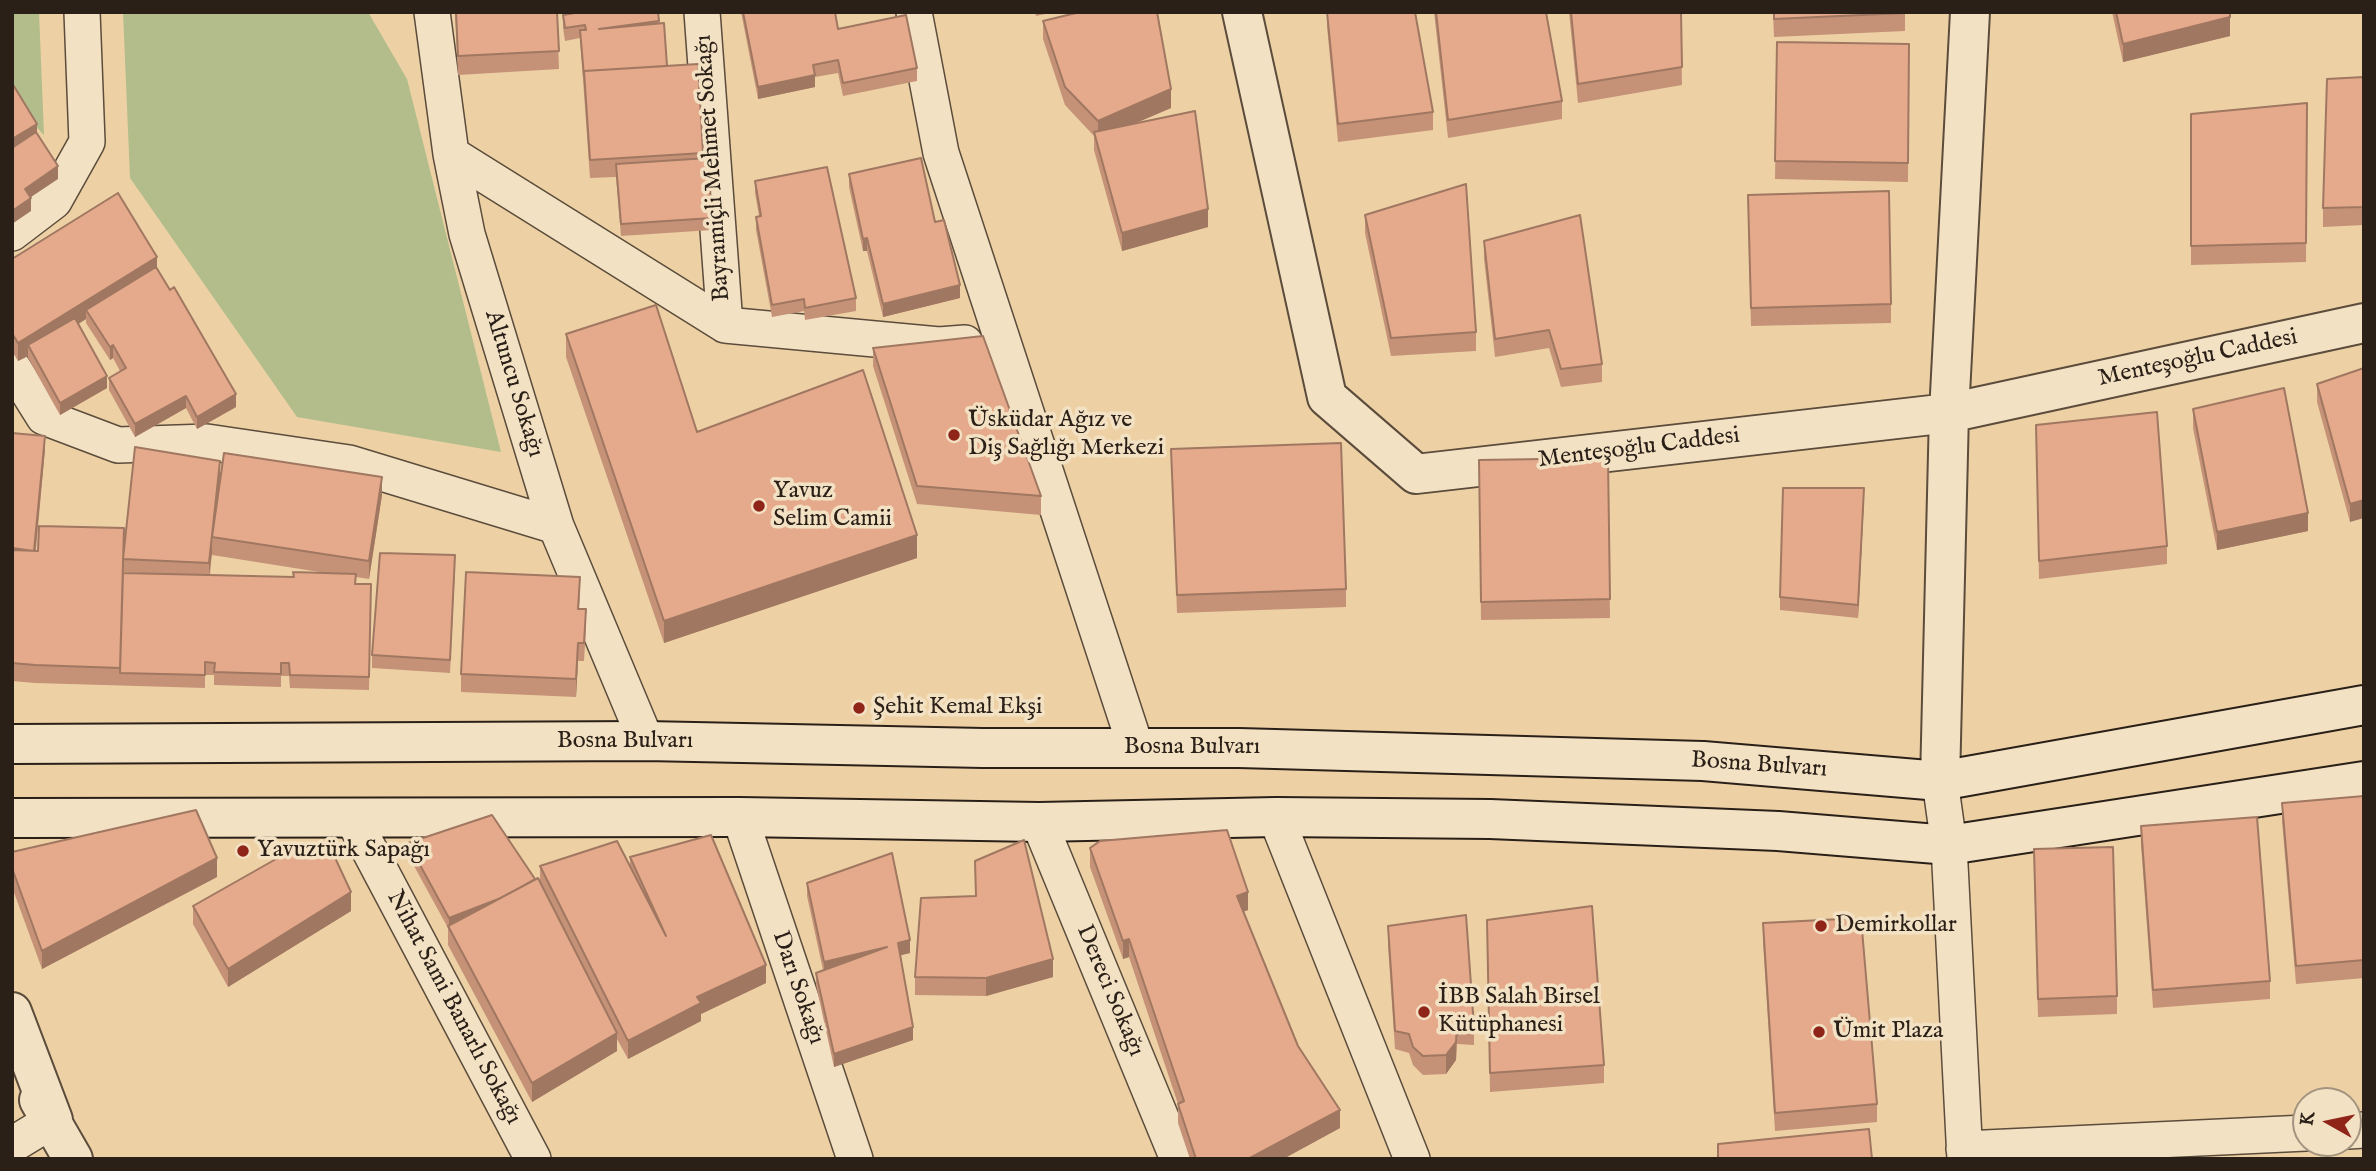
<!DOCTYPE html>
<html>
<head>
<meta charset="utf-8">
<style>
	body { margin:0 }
	#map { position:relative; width:2376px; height:1171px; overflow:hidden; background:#edd1a5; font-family:"IM FELL English",serif }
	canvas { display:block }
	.frame { position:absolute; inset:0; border:14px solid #2a2018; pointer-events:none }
	.north { position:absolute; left:2292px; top:1087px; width:70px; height:70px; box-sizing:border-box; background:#f3e1c4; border:2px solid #a3947f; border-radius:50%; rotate:279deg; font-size:19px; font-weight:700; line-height:28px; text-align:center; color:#2a2018 }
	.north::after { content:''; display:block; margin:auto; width:24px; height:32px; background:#8f2418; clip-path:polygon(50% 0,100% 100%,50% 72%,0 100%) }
</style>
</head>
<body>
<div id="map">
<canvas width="2376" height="1171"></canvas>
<div class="frame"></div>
<div class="north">K</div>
</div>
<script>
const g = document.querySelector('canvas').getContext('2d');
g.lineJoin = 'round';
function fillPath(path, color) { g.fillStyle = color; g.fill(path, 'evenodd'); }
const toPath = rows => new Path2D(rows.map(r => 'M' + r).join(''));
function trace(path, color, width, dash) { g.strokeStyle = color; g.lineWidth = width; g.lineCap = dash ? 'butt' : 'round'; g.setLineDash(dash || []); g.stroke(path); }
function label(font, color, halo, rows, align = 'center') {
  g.font = font + ' "IM FELL English",serif'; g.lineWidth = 7; g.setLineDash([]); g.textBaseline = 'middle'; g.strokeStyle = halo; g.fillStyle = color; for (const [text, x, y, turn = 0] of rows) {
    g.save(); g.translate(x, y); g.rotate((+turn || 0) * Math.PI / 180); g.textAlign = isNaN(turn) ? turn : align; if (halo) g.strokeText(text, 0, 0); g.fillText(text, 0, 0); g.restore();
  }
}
const green = toPath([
	[12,12,39,12,44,135,12,102],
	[123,12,368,12,407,79,501,452,297,417,130,178]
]);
const minor = toPath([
	[432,12,451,154,467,234,556,526,646,741],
	[702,12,725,325],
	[914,12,941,153,1136,748],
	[451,154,725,325,939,345,965,343],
	[12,233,54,201,87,142,82,12],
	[12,366,44,417,118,445,207,442,349,463,556,526],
	[1940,781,1949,845,1965,1159],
	[740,817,855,1159],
	[1276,817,1412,1159],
	[353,819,533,1159],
	[1039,822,1178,1159],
	[2348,1131,2364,1130],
	[12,1145,53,1120],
	[1964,1149,2306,1133]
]);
const tertiary = toPath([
	[1242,12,1327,397,1416,474,1949,413,2364,323],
	[1940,781,1949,413,1970,12],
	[12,1012,53,1120],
	[39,1100,73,1159]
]);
const secondary = toPath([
	[12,744,646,741,983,748,1239,748,1703,761,1940,781,2364,705],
	[12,818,740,817,1039,822,1276,817,1490,819,1778,831,1949,845,2364,781]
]);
const wall = toPath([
	[455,12,557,12,559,69,458,75],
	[573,12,658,12,667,66,698,64,703,158,712,218,712,230,621,236,616,177,590,178,580,38,565,41,563,28,563,15,573,13],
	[741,12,835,12,838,29,917,68,917,81,843,96,838,73,815,77,815,87,758,99],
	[1035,12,1054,12,1036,16],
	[1327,12,1433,112,1433,130,1338,142,1327,26],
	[1434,12,1546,12,1562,101,1562,119,1448,138],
	[1569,12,1681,12,1682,85,1578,103],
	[1773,12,1905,12,1905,31,1774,37],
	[2112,12,2230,12,2230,36,2123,62],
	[1043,21,1171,108,1134,124,1208,227,1122,251,1094,150,1094,136,1065,105,1043,39],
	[1777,42,1909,44,1908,182,1775,179],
	[2364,77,2364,225,2323,227,2323,208],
	[2307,103,2306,262,2191,265,2191,114],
	[849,174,935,222,960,298,883,317,867,251,863,251,849,187],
	[755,181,856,298,856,311,805,320,804,311,772,317,756,230,756,217,759,216,755,193],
	[1748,213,1891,304,1891,323,1751,326],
	[1365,215,1476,332,1476,351,1391,356,1365,233],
	[1484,241,1602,364,1602,382,1561,387,1549,348,1495,357,1484,259],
	[12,259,157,268,236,407,197,429,186,408,135,437,109,390,109,378,120,371,113,358,110,360,86,323,86,319,78,324,107,388,60,415,28,358,28,356,18,361,12,351],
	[566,334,697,432,917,558,664,643,566,357],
	[873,348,1041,496,1041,515,917,504,873,366],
	[2364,368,2350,522,2317,402,2317,384],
	[2193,409,2308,531,2217,550,2193,428],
	[2036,425,2167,546,2167,564,2039,579],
	[12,433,45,449,36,550,124,552,220,473,218,500,382,495,369,579,356,577,356,584,371,584,369,690,290,688,289,676,281,676,281,687,214,685,214,675,205,675,205,688,35,683,12,681],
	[212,552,212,555,332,574,293,572,293,577,210,575],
	[123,572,163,574,123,573],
	[1171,449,1346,589,1346,607,1177,613],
	[1608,458,1610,618,1481,620,1479,460],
	[1864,500,1858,618,1780,610,1780,597],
	[455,568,450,673,372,668,372,655],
	[580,595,579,609,586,628,584,661,578,661,576,697,461,692,461,674],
	[2364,796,2364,978,2296,984,2282,821,2282,803],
	[2141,826,2270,981,2270,999,2153,1008,2141,845],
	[408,843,540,881,540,866,630,865,630,857,766,983,701,1014,701,1021,628,1059,617,1039,617,1051,532,1102,448,945,448,928,408,855],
	[1090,848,1248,910,1243,912,1298,1046,1340,1128,1283,1159,1190,1159,1178,1123,1178,1104,1129,957,1123,959,1090,867],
	[12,852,217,877,42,969,12,887],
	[975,861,1053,977,986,996,915,995,915,977,976,896],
	[2034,867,2117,996,2117,1014,2038,1017],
	[807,883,910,953,900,955,913,1040,834,1067,816,985,816,973,823,970,807,896],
	[193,906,351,911,228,987,193,924],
	[1487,920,1604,1065,1604,1083,1490,1092],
	[1763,923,1877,1104,1877,1122,1775,1131,1763,942],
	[1388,926,1474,1027,1474,1045,1457,1044,1456,1060,1446,1074,1423,1075,1413,1065,1409,1053,1395,1049,1388,945]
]);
const shadedWall = toPath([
	[2230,17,2230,36,2123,62,2123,44],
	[815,75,815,87,758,99,758,87],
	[1171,89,1171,108,1098,139,1098,121],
	[37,124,37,142,12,157,12,139],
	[58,166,58,179,25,201,25,189],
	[31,198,31,211,12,224,12,211],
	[1208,209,1208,227,1122,251,1122,233],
	[867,238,867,251,863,251,863,239],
	[157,257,157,275,86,310,86,319,32,353,28,345,28,356,18,361,18,343],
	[960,285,960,298,883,317,883,304],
	[113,345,113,358,110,360,110,347],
	[107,376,107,388,60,415,60,403],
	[236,394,236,407,197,429,197,417],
	[186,396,186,408,135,437,135,424],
	[45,436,45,449,34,564,34,551],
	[220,461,220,473,214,537,212,537],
	[382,477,382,495,369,579,369,561],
	[1864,488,1864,500,1858,618,1858,605],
	[2364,500,2364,518,2350,522,2350,504],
	[2308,513,2308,531,2217,550,2217,532],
	[917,535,917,558,664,643,664,621],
	[212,539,212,552,209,576,209,563],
	[578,643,578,661,576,697,576,679],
	[217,858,217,877,42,969,42,951],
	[538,883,538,896,449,931,449,918],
	[351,892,351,911,228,987,228,969],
	[1248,892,1248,910,1237,914,1237,896],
	[1129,939,1129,957,1123,959,1123,941],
	[910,940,910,953,898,956,898,943],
	[887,947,824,975,824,962],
	[1053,959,1053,977,986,996,986,978],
	[766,965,766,983,701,1014,701,1021,628,1059,628,1041,697,997],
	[1457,1026,1456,1060,1446,1074,1446,1055],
	[913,1027,913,1040,834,1067,834,1054],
	[617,1033,617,1051,532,1102,532,1083],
	[1340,1110,1340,1128,1283,1159,1248,1159]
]);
const building = toPath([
	[456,12,557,12,559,51,458,56,456,12],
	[575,12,658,12,659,21,599,29,664,23,667,66,584,71,584,76,580,30,586,30,585,25,565,28,563,15,575,13,575,12],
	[743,12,835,12,838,29,906,15,917,68,843,83,838,60,813,65,815,75,758,87,743,12],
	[1080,12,1157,12,1171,89,1098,121,1065,87,1043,21,1080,12],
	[1327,12,1415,12,1433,112,1338,124,1327,12],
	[1436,12,1546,12,1562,101,1448,120,1436,12],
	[1571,12,1681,12,1682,67,1578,84,1571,12],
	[1774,12,1905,12,1905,13,1774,19,1774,12],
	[2116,12,2230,12,2230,17,2123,44,2116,12],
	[1777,42,1909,44,1908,163,1775,161,1777,42],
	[698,64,703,153,590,160,584,71,698,64],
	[2364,77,2364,207,2323,208,2327,79,2364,77],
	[12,83,37,124,12,139,12,83],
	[2307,103,2306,243,2191,246,2191,114,2307,103],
	[1195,111,1208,209,1122,233,1094,132,1195,111],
	[36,132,58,166,25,189,31,198,12,211,12,148,36,132],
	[708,158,712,218,621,224,616,164,708,158],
	[921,158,935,222,944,220,960,285,883,304,867,238,863,239,849,174,921,158],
	[827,167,856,298,805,308,804,299,772,305,756,217,761,216,755,181,827,167],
	[1466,184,1476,332,1391,338,1365,215,1466,184],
	[1889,191,1891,304,1751,308,1748,195,1889,191],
	[118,193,157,257,18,343,12,333,12,259,118,193],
	[1580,215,1602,364,1561,369,1549,330,1495,339,1484,241,1580,215],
	[156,267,170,290,174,287,236,394,197,417,186,396,135,424,109,378,126,368,113,345,110,347,86,310,156,267],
	[656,305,697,432,863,370,917,535,664,621,566,334,656,305],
	[75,318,107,376,60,403,28,345,75,318],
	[983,336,1041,496,917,486,873,348,983,336],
	[2364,368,2364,500,2350,504,2317,384,2364,368],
	[2284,388,2308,513,2217,532,2193,409,2284,388],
	[2157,412,2167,546,2039,561,2036,425,2157,412],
	[12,433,45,436,34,551,12,548,12,433],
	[1341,443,1346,589,1177,595,1171,449,1341,443],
	[135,447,220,461,209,563,123,559,135,447],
	[224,453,382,477,369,561,212,537,224,453],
	[1608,458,1610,599,1481,602,1479,460,1608,458],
	[1783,488,1864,488,1858,605,1780,597,1783,488],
	[39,526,124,528,120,668,35,665,12,663,12,550,38,551,39,526],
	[380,553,455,555,450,660,372,655,380,553],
	[293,572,356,574,355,584,371,584,369,677,290,675,289,663,281,663,281,674,214,672,215,663,205,662,205,675,120,673,123,573,294,577,293,572],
	[466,572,580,577,578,609,586,609,584,643,578,643,576,679,461,674,466,572],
	[2364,796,2364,960,2296,966,2282,803,2364,796],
	[196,810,217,858,42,951,12,868,12,852,196,810],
	[492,815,535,879,501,898,449,918,408,843,492,815],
	[2257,817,2270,981,2153,990,2141,826,2257,817],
	[1227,830,1248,892,1237,896,1298,1046,1340,1110,1248,1159,1196,1159,1178,1104,1184,1101,1129,939,1123,941,1090,848,1100,841,1227,830],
	[711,835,766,965,697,997,701,1003,628,1041,540,866,617,841,666,936,630,857,711,835],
	[1024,840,1053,959,986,978,915,977,921,898,976,896,975,861,1024,840],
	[299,846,330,847,351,892,228,969,193,906,299,846],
	[2113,847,2117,996,2038,999,2034,849,2113,847],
	[892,853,910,940,898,943,913,1027,834,1054,816,973,887,947,824,962,807,883,892,853],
	[538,878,617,1033,532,1083,448,926,538,878],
	[1592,906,1604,1065,1490,1073,1487,920,1592,906],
	[1466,915,1474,1027,1457,1026,1456,1042,1446,1055,1423,1056,1413,1047,1409,1034,1395,1031,1388,926,1466,915],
	[1861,918,1877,1104,1775,1113,1763,923,1861,918],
	[1869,1129,1872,1159,1718,1159,1718,1144,1869,1129]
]);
const markers = [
	[954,435,7,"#8f2418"],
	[759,506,7,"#8f2418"],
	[859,708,7,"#8f2418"],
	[243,851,7,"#8f2418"],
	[1821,926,7,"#8f2418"],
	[1424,1012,7,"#8f2418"],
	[1819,1032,7,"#8f2418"]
];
const streetNames = [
	["Bayramiçli Mehmet Sokağı",714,168,-94],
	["Menteşoğlu Caddesi",2198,359,-12],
	["Altuncu Sokağı",513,384,73],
	["Menteşoğlu Caddesi",1639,449,-7],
	["Bosna Bulvarı",625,742],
	["Bosna Bulvarı",1192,748],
	["Bosna Bulvarı",1759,766,4],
	["Darı Sokağı",797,988,71],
	["Dereci Sokağı",1109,991,67],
	["Nihat Sami Banarlı Sokağı",453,1008,62]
];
const poiNames = [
	["Üsküdar Ağız ve",968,421],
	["Diş Sağlığı Merkezi",968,449],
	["Yavuz",773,492],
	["Selim Camii",773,520],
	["Şehit Kemal Ekşi",873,708],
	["Yavuztürk Sapağı",257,851],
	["Demirkollar",1835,926],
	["İBB Salah Birsel",1438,998],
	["Kütüphanesi",1438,1026],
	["Ümit Plaza",1833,1032]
];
fillPath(green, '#b2bd8b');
trace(minor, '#5b4c3b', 38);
trace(tertiary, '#5b4c3b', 42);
trace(secondary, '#2a2018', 42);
trace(minor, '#f3e1c4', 35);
trace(tertiary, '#f3e1c4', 38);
trace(secondary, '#f3e1c4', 38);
fillPath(wall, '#c59278');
fillPath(shadedWall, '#a07761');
fillPath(building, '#e5aa8b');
trace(building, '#a07761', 2);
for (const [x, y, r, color] of markers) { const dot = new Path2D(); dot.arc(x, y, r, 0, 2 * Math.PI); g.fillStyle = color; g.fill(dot); trace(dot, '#f3e1c4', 2.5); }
label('24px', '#2a2018', '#f3e1c4', streetNames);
label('24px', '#2a2018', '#f3e1c4', poiNames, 'left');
</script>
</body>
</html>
